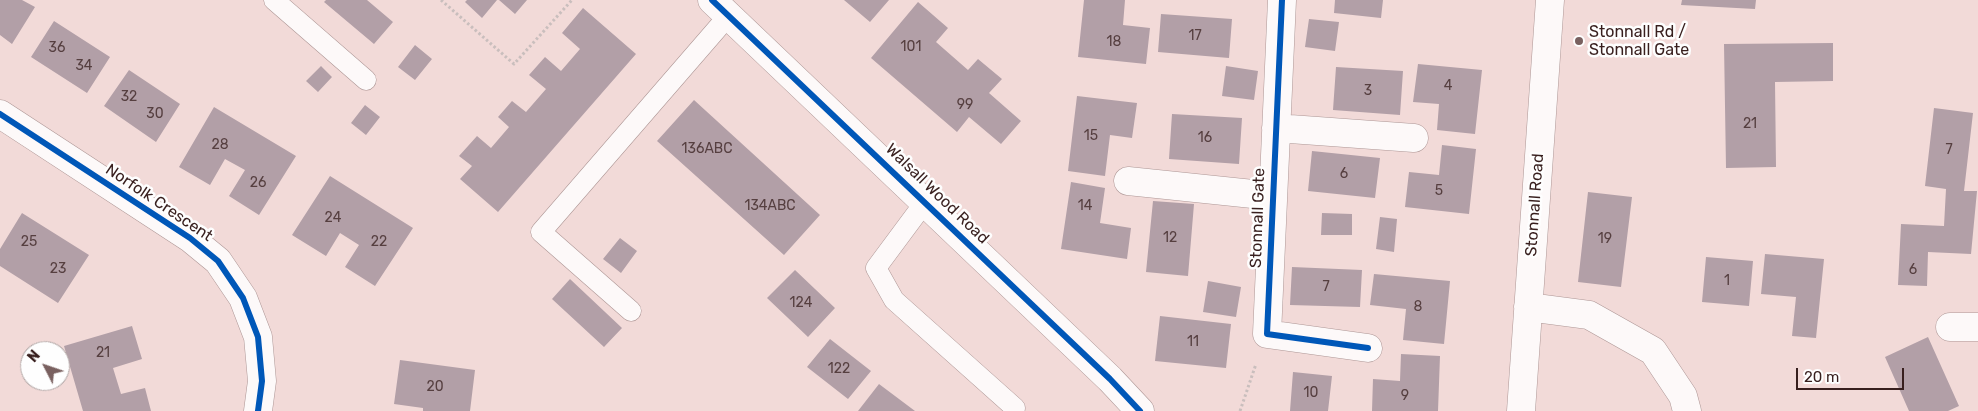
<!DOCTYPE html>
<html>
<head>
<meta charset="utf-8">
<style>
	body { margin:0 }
	#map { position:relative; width:1978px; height:411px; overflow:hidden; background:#f2dad8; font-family:Rubik,sans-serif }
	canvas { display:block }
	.north { position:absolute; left:20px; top:341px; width:50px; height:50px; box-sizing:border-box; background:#fefefe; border:1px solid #afa5a4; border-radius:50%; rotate:311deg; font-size:14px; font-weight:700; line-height:20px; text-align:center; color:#381f1e }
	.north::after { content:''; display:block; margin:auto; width:18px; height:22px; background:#79605f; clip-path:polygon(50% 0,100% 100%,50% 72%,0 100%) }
	.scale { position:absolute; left:1796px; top:368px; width:108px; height:22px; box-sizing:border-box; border:2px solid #381f1e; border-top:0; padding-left:6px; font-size:15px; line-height:18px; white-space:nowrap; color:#381f1e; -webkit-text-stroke:4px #fefefe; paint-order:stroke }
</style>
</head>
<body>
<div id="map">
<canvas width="1978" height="411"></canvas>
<div class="north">N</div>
<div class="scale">20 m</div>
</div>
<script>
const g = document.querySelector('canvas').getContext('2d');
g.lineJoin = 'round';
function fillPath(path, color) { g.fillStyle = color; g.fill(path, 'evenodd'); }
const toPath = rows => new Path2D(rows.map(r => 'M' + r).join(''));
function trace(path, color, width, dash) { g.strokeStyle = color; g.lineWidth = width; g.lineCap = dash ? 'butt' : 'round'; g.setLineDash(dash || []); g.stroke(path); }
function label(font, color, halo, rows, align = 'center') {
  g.font = font + ' Rubik,sans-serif'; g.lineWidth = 5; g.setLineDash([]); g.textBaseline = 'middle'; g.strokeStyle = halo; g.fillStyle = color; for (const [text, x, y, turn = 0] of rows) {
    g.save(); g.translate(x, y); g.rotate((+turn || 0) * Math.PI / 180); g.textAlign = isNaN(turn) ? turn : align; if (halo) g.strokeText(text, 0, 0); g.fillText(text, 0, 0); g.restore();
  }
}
const building = toPath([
	[0,0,22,0,35,7,12,44,0,35],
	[326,0,367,0,393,22,374,44,324,2],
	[467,0,497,0,482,18,465,2],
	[499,0,527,0,515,14],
	[844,0,889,0,870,22],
	[1084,0,1125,0,1123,25,1150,28,1146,64,1078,57],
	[1335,0,1383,0,1381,18,1334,13],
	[1682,0,1756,0,1755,9,1681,5],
	[918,2,948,28,936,42,968,70,978,59,1002,79,989,93,1021,121,1001,144,969,117,957,132,871,58],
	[583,8,636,54,498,212,460,179,472,166,459,156,477,136,491,148,509,127,498,117,512,101,526,112,546,89,529,75,545,57,561,71,580,49,562,33],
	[1161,14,1232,19,1229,58,1158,52],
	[1309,19,1339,22,1335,51,1305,47],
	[54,21,110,57,87,93,31,57],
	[1833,43,1833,81,1775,82,1776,167,1726,168,1724,44],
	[415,45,432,59,415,80,398,67],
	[1418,64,1482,70,1475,134,1437,130,1439,104,1413,102],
	[321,66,332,77,318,92,306,81],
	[1226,66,1258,71,1254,100,1222,96],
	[1336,67,1403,71,1400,115,1333,110],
	[129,70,180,104,156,142,104,106],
	[1077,96,1137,103,1132,138,1110,135,1105,176,1068,171],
	[694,100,820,215,784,255,657,141],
	[365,105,380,117,366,135,351,123],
	[214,107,296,156,259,215,229,196,245,170,225,159,210,185,179,167],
	[1934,108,1973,113,1964,191,1977,191,1971,254,1928,252,1927,286,1898,285,1901,224,1944,226,1946,189,1925,186],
	[1172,114,1242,118,1239,164,1169,159],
	[1442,145,1476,149,1469,214,1405,207,1409,172,1439,175],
	[1312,151,1380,158,1375,198,1308,191],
	[330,176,413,228,375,286,345,267,359,245,340,233,326,256,292,235],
	[1071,182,1105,188,1100,223,1131,228,1127,259,1061,249],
	[1588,192,1632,197,1621,287,1578,282],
	[1153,201,1194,204,1188,276,1146,272],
	[22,213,89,255,58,303,0,266,0,249],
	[1322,213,1352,214,1352,235,1321,235],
	[1380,217,1397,219,1394,252,1376,249],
	[620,238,637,251,621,273,603,259],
	[1765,254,1824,259,1816,338,1792,336,1796,297,1761,294],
	[1706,257,1753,261,1749,306,1702,302],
	[1292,267,1362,270,1360,307,1290,305],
	[795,270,835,308,808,337,767,298],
	[1374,274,1450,281,1444,344,1403,340,1406,309,1370,305],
	[570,279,622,328,604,347,552,299],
	[1208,281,1241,287,1236,317,1203,312],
	[1160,316,1231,324,1226,368,1155,361],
	[132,326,142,359,113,368,121,394,145,388,151,411,83,411,64,346],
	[1928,337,1959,406,1948,411,1909,411,1885,357],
	[830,339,871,371,848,399,807,367],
	[1401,354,1440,356,1438,411,1372,411,1373,379,1400,381],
	[400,360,475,370,470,411,423,411,423,408,394,404],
	[1293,372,1332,376,1328,411,1290,411],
	[879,384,915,411,858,411]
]);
const path = toPath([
	[441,0,514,64,572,0],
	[1240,411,1256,364]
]);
const lane = toPath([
	[274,0,366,80],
	[925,202,876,268,894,300,1015,408],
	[631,311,541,232,729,15]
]);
const street = toPath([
	[1282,0,1267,334,1368,348],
	[0,114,190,238,218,261,243,298,258,337,262,381,258,411],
	[1276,128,1414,138],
	[1128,181,1272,196],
	[1528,307,1589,315,1653,351,1683,396,1687,411],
	[1950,327,1978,327],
	[1521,411,1550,0]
]);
const secondary = toPath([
	[712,0,1110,379,1140,411]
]);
const cycleway = toPath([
	[712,0,1110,379,1140,411],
	[1282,0,1267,334,1368,348],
	[0,114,190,238,218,261,243,298,258,337,262,381,258,411]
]);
const markers = [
	[1579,41,5,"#79605f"]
];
const numberNames = [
	["17",1195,36],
	["18",1114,42],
	["101",911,47],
	["36",57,48],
	["34",84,66],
	["4",1448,86],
	["3",1368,91],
	["32",129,97],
	["99",965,105],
	["30",155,114],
	["21",1750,124],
	["15",1091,136],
	["16",1205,138],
	["28",220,145],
	["136ABC",707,149],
	["7",1949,150],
	["6",1344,174],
	["26",258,183],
	["5",1439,191],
	["134ABC",770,206],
	["14",1085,206],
	["24",333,218],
	["12",1170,238],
	["19",1605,239],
	["25",29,242],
	["22",379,242],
	["23",58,269],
	["6",1913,270],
	["1",1727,281],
	["7",1326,287],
	["124",801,303],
	["8",1418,307],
	["11",1193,342],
	["21",103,353],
	["122",839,369],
	["20",435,387],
	["10",1311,393],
	["9",1405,396]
];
const poiNames = [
	["Stonnall Rd /",1589,32],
	["Stonnall Gate",1589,50]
];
const streetNames = [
	["Walsall Wood Road",937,194,44],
	["Norfolk Crescent",159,203,34],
	["Stonnall Road",1535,205,-86],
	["Stonnall Gate",1258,218,-88]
];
fillPath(building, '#b29fa7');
trace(lane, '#ad9695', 21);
trace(street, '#ad9695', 29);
trace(secondary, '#ad9695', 29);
trace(path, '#c9bebd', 3, [2.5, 2.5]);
trace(lane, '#fdf9f9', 20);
trace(street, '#fdf9f9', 28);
trace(secondary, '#fdf9f9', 28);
trace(cycleway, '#0057b8', 6);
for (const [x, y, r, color] of markers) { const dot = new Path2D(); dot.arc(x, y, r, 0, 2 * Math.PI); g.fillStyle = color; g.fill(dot); trace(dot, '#fefefe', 2); }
label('14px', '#563f40', null, numberNames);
label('16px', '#381f1e', '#fefefe', poiNames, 'left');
label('16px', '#381f1e', '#fefefe', streetNames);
</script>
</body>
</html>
